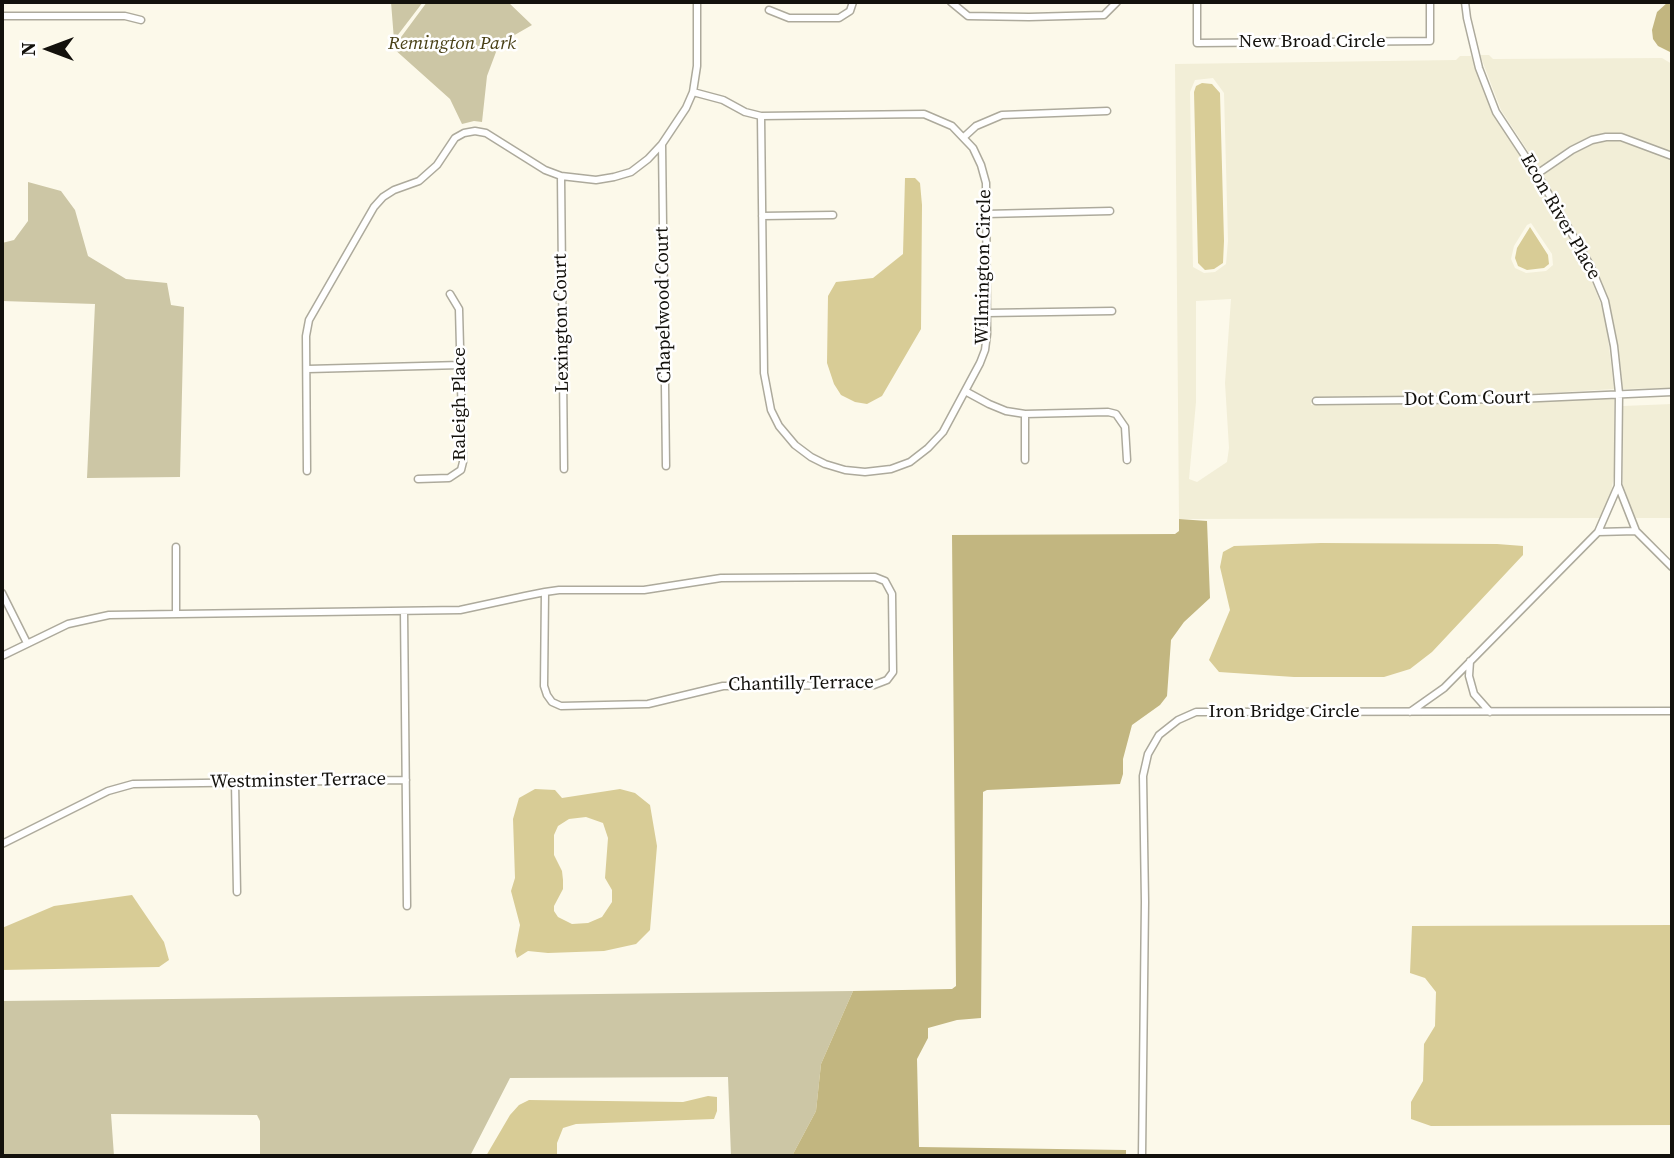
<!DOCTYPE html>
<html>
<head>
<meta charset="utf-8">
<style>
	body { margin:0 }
	#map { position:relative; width:1674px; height:1158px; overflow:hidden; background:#fcf9ea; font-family:"Source Serif 4",serif }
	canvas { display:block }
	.frame { position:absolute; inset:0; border:4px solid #13110c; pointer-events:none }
	.north { position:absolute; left:14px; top:14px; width:70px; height:70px; -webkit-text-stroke:5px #fff; paint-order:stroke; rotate:270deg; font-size:19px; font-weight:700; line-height:28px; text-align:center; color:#13110c }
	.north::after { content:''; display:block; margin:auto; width:24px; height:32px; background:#13110c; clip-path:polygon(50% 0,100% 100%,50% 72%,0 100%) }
</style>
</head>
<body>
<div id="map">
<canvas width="1674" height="1158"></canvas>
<div class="frame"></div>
<div class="north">N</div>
</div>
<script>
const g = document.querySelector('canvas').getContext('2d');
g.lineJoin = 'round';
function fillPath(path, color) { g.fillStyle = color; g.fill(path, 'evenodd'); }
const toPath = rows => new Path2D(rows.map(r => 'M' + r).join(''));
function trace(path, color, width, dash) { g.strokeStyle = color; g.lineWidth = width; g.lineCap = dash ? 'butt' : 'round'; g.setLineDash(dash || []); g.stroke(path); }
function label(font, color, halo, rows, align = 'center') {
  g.font = font + ' "Source Serif 4",serif'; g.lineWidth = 5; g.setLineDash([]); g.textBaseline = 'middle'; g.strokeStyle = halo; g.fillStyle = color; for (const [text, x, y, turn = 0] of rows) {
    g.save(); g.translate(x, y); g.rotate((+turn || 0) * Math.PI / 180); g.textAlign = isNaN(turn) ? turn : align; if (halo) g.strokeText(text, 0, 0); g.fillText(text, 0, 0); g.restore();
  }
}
const built = toPath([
	[1480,55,1489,55,1493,59,1662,58,1672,64,1672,152,1623,134,1605,133,1591,136,1570,146,1539,168,1501,110],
	[1460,56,1471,56,1493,113,1534,176,1586,266,1600,302,1606,322,1614,389,1517,395,1312,397,1311,405,1518,403,1614,397,1614,476,1611,492,1600,518,1179,519,1175,64,1456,60],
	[1213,78,1224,93,1228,241,1226,264,1215,272,1204,273,1193,267,1190,92,1195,80],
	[1531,223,1552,254,1553,265,1546,271,1526,273,1515,268,1511,259,1514,246,1527,225],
	[1231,299,1225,383,1229,448,1227,462,1197,482,1189,479,1196,402,1196,301],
	[1606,141,1620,141,1672,160,1672,388,1623,389,1618,346,1609,300,1594,263,1543,175,1575,153,1594,143],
	[1672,404,1672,518,1635,518,1623,485,1623,406]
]);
const green = toPath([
	[391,2,423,2,394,40],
	[427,2,508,2,532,25,499,44,487,76,482,122,474,121,462,124,450,99,393,48],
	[28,182,61,191,75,210,88,256,126,279,167,283,171,305,184,307,180,477,87,478,95,304,2,301,2,243,14,240,28,221],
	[853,991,821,1064,816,1111,792,1156,731,1156,728,1077,510,1078,470,1156,260,1156,260,1121,257,1115,111,1114,114,1156,2,1156,2,1001]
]);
const forest = toPath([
	[1668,2,1672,2,1672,53,1658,46,1653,39,1652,30,1657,12],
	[1179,519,1207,521,1210,598,1184,622,1171,640,1167,696,1160,705,1132,725,1123,759,1123,774,1120,784,987,790,983,792,981,1018,957,1020,928,1028,928,1038,917,1059,919,1147,1126,1150,1126,1156,792,1156,816,1111,821,1064,853,991,952,989,956,986,952,535,1175,534,1179,531]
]);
const water = toPath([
	[1202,83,1212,84,1220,93,1224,241,1223,263,1214,269,1205,270,1198,263,1194,92,1196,86],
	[905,178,915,178,920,183,922,205,921,329,882,396,867,404,855,402,841,395,834,384,827,363,828,296,836,282,873,278,903,254],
	[1530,227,1548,255,1549,264,1544,268,1527,270,1518,266,1515,258,1517,248],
	[1321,543,1497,544,1523,546,1523,555,1432,652,1410,669,1384,677,1294,677,1219,672,1209,660,1230,610,1220,567,1223,552,1234,546],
	[535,789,555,790,562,798,620,789,635,793,650,805,657,846,650,930,636,944,604,951,548,953,528,951,517,958,515,951,520,925,511,891,515,878,513,819,519,798],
	[586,817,603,823,608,838,605,878,612,890,612,902,602,917,588,923,572,924,558,917,554,911,554,906,563,889,563,880,562,871,554,855,554,835,558,826,569,819],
	[132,895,164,942,169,960,159,967,2,970,2,928,54,906],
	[1672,925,1672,1125,1431,1126,1411,1119,1411,1102,1423,1081,1424,1044,1435,1026,1436,992,1425,978,1410,973,1412,926],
	[708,1096,717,1097,717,1111,714,1119,576,1124,563,1128,557,1143,557,1156,486,1156,510,1115,519,1105,529,1100,683,1102]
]);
const street = toPath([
	[951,2,968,16,1029,17,1104,15,1117,2],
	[1197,2,1197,43,1430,41,1430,2],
	[1465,2,1467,18,1479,68,1496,112,1537,174,1590,265,1605,301,1614,346,1619,393,1618,485,1636,531,1672,567],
	[769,10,789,18,839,18,850,11,853,2],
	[2,16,125,16,141,20],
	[693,92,723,100,745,112,761,116,924,114,952,126,973,148,981,165,986,183,987,334,985,350,980,363,943,432,928,448,910,462,891,469,865,472,845,470,825,464,811,457,795,445,779,426,771,410,764,373,761,116],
	[964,137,976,126,1002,115,1107,111],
	[662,144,666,466],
	[1537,174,1572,150,1592,140,1606,137,1621,137,1672,156],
	[561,176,564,469],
	[986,214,1110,211],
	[762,216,833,215],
	[987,313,1112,311],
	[308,369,461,365],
	[965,391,989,404,1006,411,1025,414,1108,412,1116,414,1125,427,1127,460],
	[1316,401,1517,399,1672,392],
	[1025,414,1025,460],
	[307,471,306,336,309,320,374,207,383,197,394,190,419,181,437,165,455,138,464,133,475,131,486,133,545,170,561,176,596,180,614,177,631,172,648,159,662,144,686,108,693,92,697,66,697,2],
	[418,479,449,478,461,470,463,462,459,309,450,294],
	[1598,532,1636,531],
	[176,547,176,613],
	[2,593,27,643],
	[404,611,407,906],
	[2,656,68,624,109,615,460,610,525,596,545,592,559,590,644,590,721,578,875,577,885,581,892,594,893,672,887,680,874,685,723,686,648,704,561,706,552,702,547,695,544,686,545,592],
	[1470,661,1469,676,1474,694,1490,712],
	[1410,712,1444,688,1598,532,1618,486],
	[235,782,237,892],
	[2,844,108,791,133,784,406,780],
	[1142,1156,1145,902,1143,776,1148,754,1159,735,1178,720,1196,712,1672,711]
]);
const streetNames = [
	["New Broad Circle",1312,42],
	["Econ River Place",1560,217,60],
	["Wilmington Circle",984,267,-89],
	["Chapelwood Court",664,305,-91],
	["Lexington Court",562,323,-91],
	["Dot Com Court",1467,399,-1],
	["Raleigh Place",460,404,-90],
	["Chantilly Terrace",801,684,-1],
	["Iron Bridge Circle",1284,712],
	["Westminster Terrace",298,781,-1]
];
const parkNames = [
	["Remington Park",452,44]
];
fillPath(built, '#f2eed7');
fillPath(green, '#ccc6a5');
fillPath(forest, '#c2b680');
fillPath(water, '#d8cc96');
trace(street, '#adaa9c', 9);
trace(street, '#fff', 6);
label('19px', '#13110c', '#fff', streetNames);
label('italic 19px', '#483f14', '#fff', parkNames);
</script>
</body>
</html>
